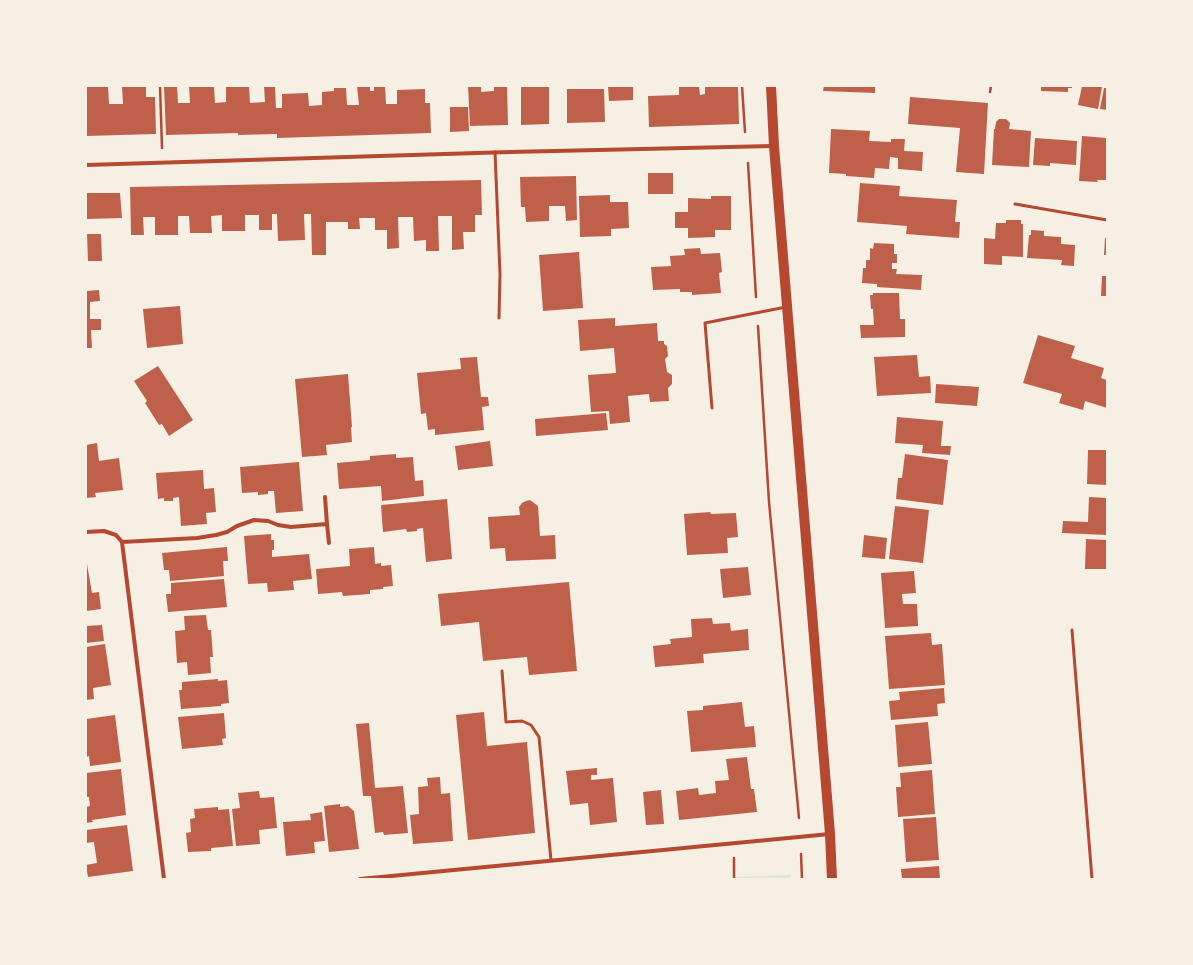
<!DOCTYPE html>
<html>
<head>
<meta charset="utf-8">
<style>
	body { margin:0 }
	#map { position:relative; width:1193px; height:965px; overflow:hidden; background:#f6efe4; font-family:"Source Serif 4",serif }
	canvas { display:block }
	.frame { position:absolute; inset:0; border:87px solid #f6efe4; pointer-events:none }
</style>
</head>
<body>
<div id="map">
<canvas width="1193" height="965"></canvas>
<div class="frame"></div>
</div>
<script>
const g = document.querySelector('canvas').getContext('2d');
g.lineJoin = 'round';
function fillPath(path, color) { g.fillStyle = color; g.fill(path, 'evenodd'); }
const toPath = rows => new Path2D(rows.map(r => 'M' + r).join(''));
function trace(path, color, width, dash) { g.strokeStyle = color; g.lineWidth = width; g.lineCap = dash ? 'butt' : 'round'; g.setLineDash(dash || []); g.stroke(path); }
const green = toPath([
	[790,875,791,879,732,879,732,877]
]);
const building = toPath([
	[86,86,108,86,109,104,123,104,122,86,146,86,146,97,155,97,156,134,86,136],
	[164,86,177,86,178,103,190,103,189,86,214,86,215,103,226,102,226,86,249,86,250,103,265,102,264,86,275,86,276,108,282,108,282,94,308,93,309,106,322,105,322,92,334,91,334,88,346,88,347,105,359,105,357,86,370,86,370,91,374,91,374,86,385,86,386,104,397,104,397,90,425,89,425,103,430,103,431,133,277,138,277,134,238,135,238,133,166,135],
	[468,86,481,86,481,92,494,91,494,86,507,86,508,125,470,126],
	[549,86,549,124,521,125,521,87],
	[608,86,633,86,633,100,609,101],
	[679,86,699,86,700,95,705,94,705,86,738,86,739,124,649,127,648,96,679,95],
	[824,86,875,86,875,93,823,91],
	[1041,86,1072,86,1072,88,1068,88,1068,92,1041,91],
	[1082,86,1102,87,1098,109,1078,105],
	[1104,88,1107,88,1107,110,1100,109],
	[567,89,604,89,605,122,567,123],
	[910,97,988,103,984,174,956,172,960,128,908,124],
	[450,107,468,107,469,131,450,132],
	[999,119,1006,119,1010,123,1009,129,1031,131,1029,167,992,165,994,129,995,129,996,122],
	[831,129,870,131,869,141,891,142,891,139,905,139,904,151,923,152,922,171,898,169,898,158,890,157,889,169,875,168,874,178,846,176,846,174,829,173],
	[1082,136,1107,138,1107,180,1097,180,1098,182,1079,181],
	[1035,138,1077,141,1076,165,1050,163,1050,166,1033,165],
	[648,173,673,173,673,194,648,194],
	[576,176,577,220,566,221,565,206,549,206,549,221,526,222,525,207,521,207,520,177],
	[481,180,482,215,475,215,475,232,463,232,464,249,452,250,452,216,438,216,439,251,426,251,426,240,414,241,413,217,398,217,399,248,387,249,387,230,375,230,375,218,359,218,360,229,348,229,348,222,326,222,326,255,312,255,311,214,304,214,305,240,278,241,277,214,272,214,272,230,259,230,259,215,245,215,245,231,222,231,222,215,211,216,212,233,190,233,189,216,178,216,178,235,155,235,155,217,143,217,144,235,131,235,130,187],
	[860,183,900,186,899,196,957,200,955,222,960,222,959,238,906,234,907,226,857,222],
	[86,193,120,193,122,218,86,219],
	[610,195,610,202,628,202,629,228,611,229,611,236,580,237,579,196],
	[711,196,731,196,731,230,715,230,715,237,688,238,688,228,675,228,675,212,688,212,688,198,711,199],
	[1006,220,1021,220,1021,224,1023,224,1023,257,1002,256,1002,265,984,264,984,238,995,239,996,223,1006,223],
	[1031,230,1044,231,1044,236,1061,237,1061,244,1075,245,1074,266,1061,265,1062,260,1027,258,1029,235,1031,235],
	[87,234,101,234,102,261,88,261],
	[1105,238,1107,238,1107,255,1104,255],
	[874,243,894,244,894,254,897,254,897,263,892,263,892,269,897,269,896,274,922,275,921,290,877,287,877,284,862,283,863,268,866,268,866,260,870,260,870,248,873,249],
	[700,248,701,254,720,253,722,272,719,273,721,293,692,295,692,292,680,292,680,289,653,290,651,267,671,266,670,256,685,255,684,249],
	[579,252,583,308,543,311,539,255],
	[1102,276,1107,276,1107,296,1101,296],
	[99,290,100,301,90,302,90,319,101,319,101,330,91,330,92,348,86,348,86,291],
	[873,293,899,293,900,319,905,319,905,337,861,338,860,325,874,325,873,309,871,309,870,295,873,295],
	[180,306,183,344,147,348,143,309],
	[615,318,615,326,657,323,658,341,664,341,664,344,667,346,668,356,665,359,667,372,672,375,672,384,668,388,669,401,650,402,649,394,628,396,630,422,610,424,609,411,591,412,588,375,616,373,614,348,580,351,578,320],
	[1038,335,1075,346,1071,358,1104,368,1101,378,1107,380,1107,408,1085,401,1083,410,1059,403,1062,394,1023,383],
	[917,355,919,377,930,376,931,393,877,396,874,357],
	[477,357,481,397,488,397,489,406,482,407,484,430,435,435,435,429,428,430,426,413,421,414,417,373,461,369,460,358],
	[158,366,193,420,169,436,162,424,159,425,145,403,147,401,134,381],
	[348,374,352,427,351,427,352,442,326,445,327,455,302,457,295,379],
	[936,384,979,387,977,406,935,403],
	[606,413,608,430,536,436,535,419],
	[897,417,943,421,941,446,951,446,950,455,922,453,923,445,895,443],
	[490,441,493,466,458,470,455,446],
	[97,443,99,461,119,458,123,490,95,493,96,497,86,498,86,445],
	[1088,450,1107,450,1107,485,1087,484],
	[396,454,396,458,413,457,415,481,423,480,424,496,382,501,381,486,339,489,337,463,370,460,370,456],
	[905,454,948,460,943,505,896,499,898,478,902,478],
	[299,462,303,511,276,513,274,491,268,491,268,494,258,495,258,492,242,493,240,467],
	[203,470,204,489,214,488,216,512,206,513,207,524,181,526,179,497,173,498,173,501,164,501,164,498,158,499,156,473],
	[1089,497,1107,498,1107,535,1062,533,1063,521,1088,522],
	[447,499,452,559,426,562,423,528,417,529,417,531,407,532,406,529,383,532,381,505],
	[530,500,538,506,540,536,555,535,556,559,506,561,505,548,490,549,488,517,520,515,519,507,522,503,526,501],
	[895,506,929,510,923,563,889,559],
	[710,512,711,514,736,513,738,537,727,538,728,553,687,555,684,514],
	[271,534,271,540,274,540,274,550,272,550,272,557,309,554,312,579,293,581,294,590,268,592,267,583,248,584,244,536],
	[864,535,887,538,885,559,862,557],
	[1086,539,1107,540,1107,569,1085,569],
	[227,547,228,561,223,561,224,576,170,581,169,570,164,570,162,553],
	[374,547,375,564,381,563,381,566,391,565,393,586,383,587,383,589,370,590,370,594,343,596,342,592,318,594,316,569,350,566,349,549],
	[86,564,87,564,92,593,99,592,101,609,86,611],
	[748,567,751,595,723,598,720,569],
	[914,571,916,593,902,594,903,604,917,604,918,626,885,628,881,573],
	[224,579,227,607,168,612,166,594,171,594,171,583],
	[569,582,577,671,529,675,527,657,483,661,479,622,441,626,438,594],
	[206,615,208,630,211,630,213,657,210,657,211,673,188,675,187,662,177,663,175,631,185,630,184,616],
	[712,618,713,624,730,623,731,631,748,629,749,650,703,654,704,663,655,667,653,646,671,644,670,639,692,637,691,619],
	[102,625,104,641,86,643,86,626],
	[931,633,932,645,942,644,945,685,889,689,885,636],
	[105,644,111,685,93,688,94,699,86,700,86,647],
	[218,679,218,681,227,680,229,703,221,704,221,706,181,709,179,690,182,690,182,682],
	[944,688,945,703,937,704,938,716,891,720,889,701,900,700,899,692],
	[742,702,745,727,754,726,756,747,691,752,687,711,703,710,703,706],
	[484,712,487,746,527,742,535,833,468,840,456,715],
	[224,713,226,738,222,739,223,745,182,749,178,717],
	[115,715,121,762,90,766,89,756,86,757,86,742,87,742,86,719],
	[928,722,932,764,898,767,895,725],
	[369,723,375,788,403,786,408,833,384,835,383,832,375,833,371,796,363,796,356,724],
	[747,757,751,789,754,789,757,812,679,820,676,791,698,788,699,795,716,793,715,781,729,780,726,759],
	[597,768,597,775,591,775,591,780,613,778,617,822,590,825,588,803,570,805,566,771],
	[121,769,126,815,92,820,93,822,86,823,86,807,90,806,89,797,86,797,86,773],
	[932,770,935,814,898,817,896,787,901,787,900,773],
	[440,777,441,794,450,793,453,841,413,844,410,815,419,814,418,787,428,786,427,778],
	[661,790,664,824,646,825,643,792],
	[259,791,260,798,274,797,277,828,259,830,260,844,236,846,232,809,240,808,238,793],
	[340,804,340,807,348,806,354,811,359,849,329,852,324,806],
	[218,807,218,810,229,809,233,846,211,848,211,851,188,852,186,833,191,832,190,819,195,818,194,809],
	[322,812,325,841,314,842,315,853,286,856,283,822,311,820,310,814],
	[936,817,939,860,906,862,903,819],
	[127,825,133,871,88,877,86,865,97,863,94,842,86,843,86,830],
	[939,866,940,879,902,879,901,869]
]);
const path = toPath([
	[160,86,162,148],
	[742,86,745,132],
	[990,92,991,86],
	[748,163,756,297],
	[758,326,769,502,799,818],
	[801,854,802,879],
	[734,858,734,879]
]);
const service = toPath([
	[495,152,500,274,499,318],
	[1015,204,1107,220],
	[712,408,705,323,786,307],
	[1072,630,1092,879],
	[502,671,506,722,522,721,531,725,539,737,551,860]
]);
const minor = toPath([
	[86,165,510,152,773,146],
	[327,524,329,543],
	[86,532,104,531,116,535,122,542,164,879],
	[122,542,197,538,216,535,227,532,237,526,254,520,268,521,278,525,291,527,327,524,325,497],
	[360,879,830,834]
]);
const primary = toPath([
	[771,86,774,146,830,834,832,879]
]);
fillPath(green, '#e2e4dc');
fillPath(building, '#bf614a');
trace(path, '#b5482f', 2.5);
trace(service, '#b5482f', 3);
trace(minor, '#b5482f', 4);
trace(primary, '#b5482f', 10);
</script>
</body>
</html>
